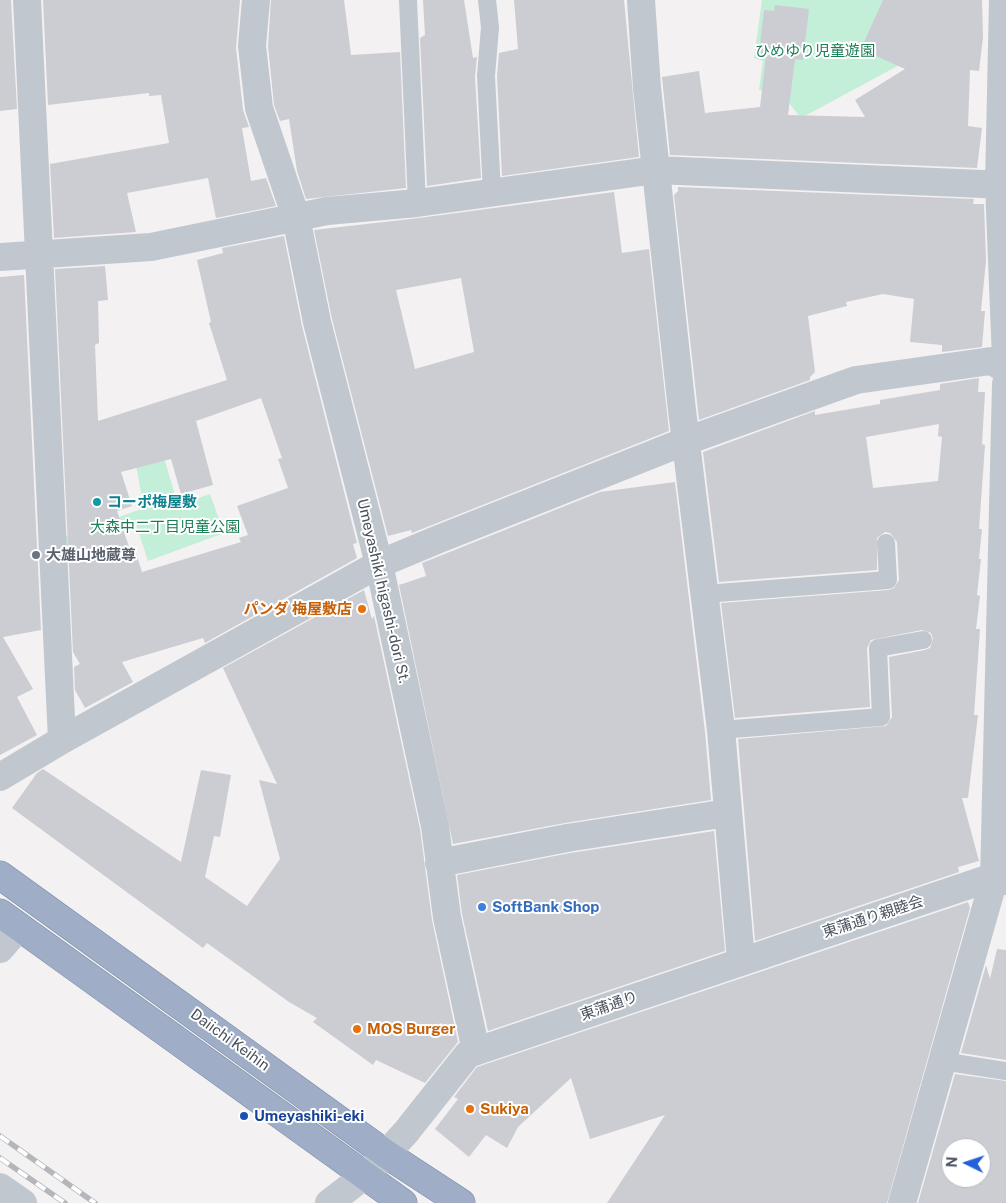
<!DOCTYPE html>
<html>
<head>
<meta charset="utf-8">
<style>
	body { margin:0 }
	#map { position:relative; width:1006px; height:1203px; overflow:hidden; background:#f3f1f1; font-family:"Public Sans",sans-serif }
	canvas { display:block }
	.north { position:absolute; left:941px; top:1138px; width:50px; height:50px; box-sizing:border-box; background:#fff; border:1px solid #b7babf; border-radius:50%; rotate:274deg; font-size:14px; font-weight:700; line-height:20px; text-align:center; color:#4a525e }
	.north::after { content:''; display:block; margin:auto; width:18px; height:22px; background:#2260dc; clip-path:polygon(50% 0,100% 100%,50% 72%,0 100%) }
</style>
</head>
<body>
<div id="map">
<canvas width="1006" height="1203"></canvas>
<div class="north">N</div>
</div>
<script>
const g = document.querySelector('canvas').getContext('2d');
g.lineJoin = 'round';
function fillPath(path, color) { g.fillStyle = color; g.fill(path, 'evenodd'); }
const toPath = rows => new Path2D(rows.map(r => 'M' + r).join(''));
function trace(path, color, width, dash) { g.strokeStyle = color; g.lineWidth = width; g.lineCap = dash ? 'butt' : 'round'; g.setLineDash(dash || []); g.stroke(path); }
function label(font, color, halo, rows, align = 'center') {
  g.font = font + ' "Public Sans","Noto Sans JP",sans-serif'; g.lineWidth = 4; g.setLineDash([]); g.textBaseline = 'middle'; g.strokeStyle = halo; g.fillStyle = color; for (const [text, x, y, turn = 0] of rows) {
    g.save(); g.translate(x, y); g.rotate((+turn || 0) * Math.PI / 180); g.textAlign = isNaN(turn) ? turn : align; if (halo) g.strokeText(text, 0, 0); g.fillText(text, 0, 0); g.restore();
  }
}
const green = toPath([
	[762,0,920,0,929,49,801,118,781,93,759,90,763,61,754,58],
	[161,448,178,505,210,494,224,533,148,561,136,524,62,553,61,538,144,508,134,455]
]);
const building = toPath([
	[0,0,11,0,17,109,0,111],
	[43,0,240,0,236,48,243,110,249,127,242,128,251,181,266,178,276,206,216,218,208,178,127,193,136,232,54,238,50,164,169,143,161,95,149,96,149,93,48,105],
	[271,0,344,0,351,55,400,52,406,188,306,199,297,171,289,119,280,121,274,105,268,46],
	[423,0,464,0,473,58,477,57,475,77,481,178,427,186,420,38,425,35],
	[514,0,624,0,639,157,502,176,497,76,499,53,518,49],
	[883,0,982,0,983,37,979,71,970,70,968,126,982,128,977,168,670,155,662,77,699,71,705,113,760,107,766,55,759,54,764,10,774,11,775,5,809,9,803,60,795,59,788,115,865,117,855,100,905,69,861,49],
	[678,187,974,199,973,204,984,204,986,261,981,311,985,311,982,347,942,352,942,345,910,342,914,299,883,294,846,302,847,306,808,316,815,372,810,377,810,380,699,420,674,195,678,191],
	[614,192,622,253,649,249,669,431,412,533,411,530,388,536,332,319,314,230,419,218],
	[461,278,474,352,415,369,396,290],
	[284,236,302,326,357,543,353,544,357,558,205,643,203,638,122,662,133,682,85,708,75,690,74,667,80,664,73,652,55,269,105,266,108,300,98,301,99,343,95,345,98,421,227,380,209,323,211,322,197,260,223,253,222,248],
	[261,398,282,458,278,459,288,488,237,506,248,535,239,538,241,542,142,572,135,550,130,550,117,511,132,506,121,472,171,459,181,494,213,485,196,421],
	[24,275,41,630,3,637,33,689,17,697,37,735,0,755,0,277],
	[979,378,978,392,985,392,982,444,985,445,979,529,982,529,979,559,981,559,977,595,980,596,976,629,980,629,974,715,978,715,968,798,962,798,979,861,958,867,959,872,755,941,738,739,886,726,892,717,889,657,925,650,930,648,933,639,931,633,922,630,871,640,867,648,870,707,735,718,721,603,889,590,894,588,899,580,897,542,890,533,885,532,877,538,877,570,719,582,703,452,815,411,815,415,880,404,880,400,940,390,940,384],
	[939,424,938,436,942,437,938,481,873,488,866,437],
	[675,482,705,732,711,800,565,823,453,844,399,585,426,576,422,563,600,492],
	[364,590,372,619,374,616,420,829,432,920,458,1042,425,1083,376,1060,373,1065,313,1022,317,1018,289,1002,207,943,203,948,12,808,37,773,43,769,181,862,201,770,231,775,220,837,214,836,205,877,247,906,280,859,259,780,277,784,223,668],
	[714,831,725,951,488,1031,462,914,457,875,570,853],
	[968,902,970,908,887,1203,607,1203,665,1115,590,1139,571,1078,518,1127,507,1148,486,1135,469,1157,435,1129,458,1099,454,1097,477,1067],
	[997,949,1006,950,1006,1060,961,1053,986,965,990,979],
	[955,1074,1006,1081,1006,1203,918,1203],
	[951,1148,981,1148,981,1178,951,1178]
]);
const service = toPath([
	[408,0,417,203],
	[487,0,490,27,486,76,492,192],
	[704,594,888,580,886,543],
	[721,730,881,717,878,648,923,640],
	[942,1061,1006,1071]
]);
const minor = toPath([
	[27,0,62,740],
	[256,0,252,46,259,108,296,217,317,322,379,564,435,826,447,917,476,1051],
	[641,0,647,88,682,410,721,730,741,960],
	[1003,0,999,185,1006,360],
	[0,257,151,247,327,211,417,203,656,170,1006,185],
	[0,777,62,740,379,564,439,539,686,441,856,380,991,361,1006,369],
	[439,863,567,838,727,813],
	[0,949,19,927],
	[0,1187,23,1203],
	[329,1203,364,1176,386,1154,406,1132,468,1054,984,880,1006,881],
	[902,1203,994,879,1006,384]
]);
const trunk = toPath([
	[0,875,386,1154,461,1203],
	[0,913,403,1203]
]);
const rail = toPath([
	[0,1136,95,1203],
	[0,1158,65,1203]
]);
const markers = [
	[97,502,5,"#0f9aa8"],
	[36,555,5,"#6b7280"],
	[362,609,5,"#e8710a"],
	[482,907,5,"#3f7fe0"],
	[357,1029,5,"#e8710a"],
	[470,1109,5,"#e8710a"],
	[244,1116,5,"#1a4fb4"]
];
const parkNames = [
	["ひめゆり児童遊園",815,51],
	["大森中二丁目児童公園",165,527]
];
const cultureNames = [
	["コーポ梅屋敷",107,502]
];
const worshipNames = [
	["大雄山地蔵尊",46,555]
];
const streetNames = [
	["Umeyashiki higashi-dori St.",383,591,77],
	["東蒲通り親睦会",873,917,-18],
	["東蒲通り",609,1006,-19],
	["Daiichi Keihin",230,1040,36]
];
const foodNames = [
	["パンダ 梅屋敷店",352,609,"right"],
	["MOS Burger",367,1029],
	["Sukiya",480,1109]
];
const shopNames = [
	["SoftBank Shop",492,907]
];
const transitNames = [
	["Umeyashiki-eki",254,1116]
];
fillPath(green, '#c3eed8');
fillPath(building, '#cbcdd3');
trace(trunk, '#7789a9', 29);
trace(service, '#c0c7cf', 18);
trace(minor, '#c0c7cf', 28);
trace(trunk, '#9faec6', 28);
trace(rail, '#b4b6bb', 5.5);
trace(rail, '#fff', 4, [11]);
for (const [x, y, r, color] of markers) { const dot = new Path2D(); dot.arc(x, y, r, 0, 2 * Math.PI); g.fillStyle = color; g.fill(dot); trace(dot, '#fff', 2); }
label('15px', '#1c7d57', '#fff', parkNames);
label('bold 15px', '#0d838f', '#fff', cultureNames, 'left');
label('bold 15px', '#5b616d', '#fff', worshipNames, 'left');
label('15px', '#4a525e', '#fff', streetNames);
label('bold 15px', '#c56008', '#fff', foodNames, 'left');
label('bold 15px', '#366cbe', '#fff', shopNames, 'left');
label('bold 15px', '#164399', '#fff', transitNames, 'left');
</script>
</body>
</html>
